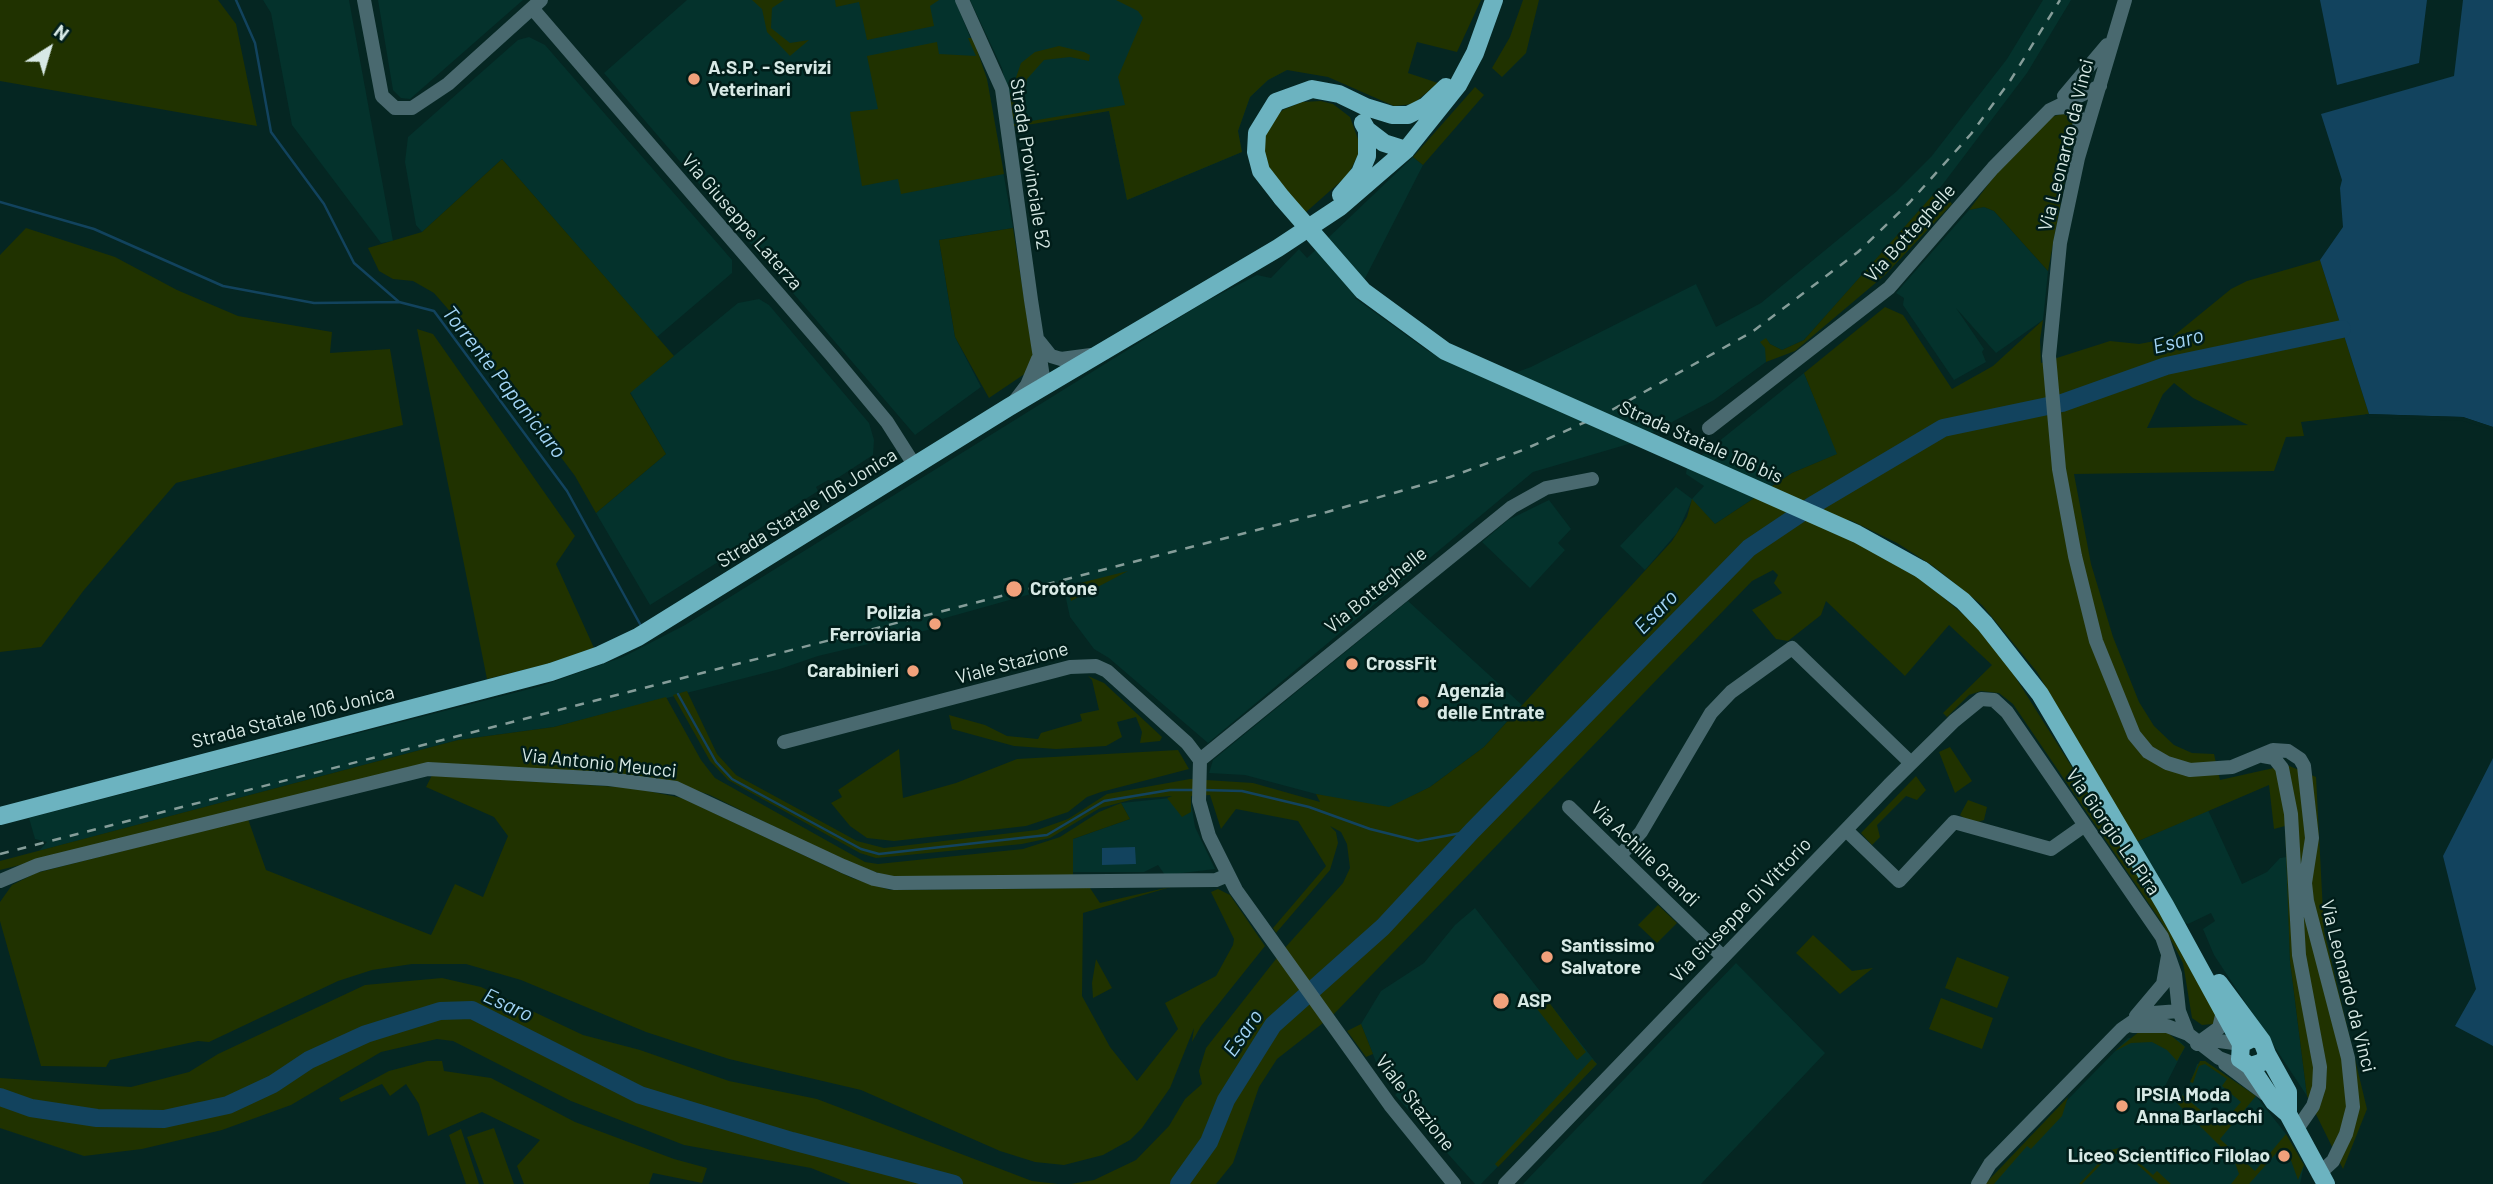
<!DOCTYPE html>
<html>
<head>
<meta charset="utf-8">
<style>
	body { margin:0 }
	#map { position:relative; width:2493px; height:1184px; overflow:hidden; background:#052622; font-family:Barlow,sans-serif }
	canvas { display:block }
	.north { position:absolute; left:14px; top:14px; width:70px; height:70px; -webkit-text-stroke:5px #001d19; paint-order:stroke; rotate:37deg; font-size:19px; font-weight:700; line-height:28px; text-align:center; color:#d7e9e5 }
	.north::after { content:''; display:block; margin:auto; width:24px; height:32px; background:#d7e9e5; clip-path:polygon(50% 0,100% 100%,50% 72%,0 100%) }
</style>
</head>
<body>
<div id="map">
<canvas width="2493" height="1184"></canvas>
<div class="north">N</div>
</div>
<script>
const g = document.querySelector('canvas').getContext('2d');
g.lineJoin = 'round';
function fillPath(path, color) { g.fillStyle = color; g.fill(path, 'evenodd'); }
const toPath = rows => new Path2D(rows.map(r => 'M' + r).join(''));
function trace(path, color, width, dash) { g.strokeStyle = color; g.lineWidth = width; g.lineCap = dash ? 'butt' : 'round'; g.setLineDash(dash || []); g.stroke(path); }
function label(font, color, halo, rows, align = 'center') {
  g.font = font + ' Barlow,sans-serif'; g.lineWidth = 5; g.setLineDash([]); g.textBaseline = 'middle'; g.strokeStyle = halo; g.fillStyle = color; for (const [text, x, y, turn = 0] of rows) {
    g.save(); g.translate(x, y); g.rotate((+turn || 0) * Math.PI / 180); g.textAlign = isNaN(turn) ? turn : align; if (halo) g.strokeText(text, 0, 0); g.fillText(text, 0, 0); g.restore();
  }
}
const built = toPath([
	[263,0,349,0,393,241,381,243,292,125,271,13],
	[378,0,523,0,410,99,401,98,393,90],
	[687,0,955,0,987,79,1013,228,939,240,955,337,981,387,915,435,604,73],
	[970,0,1188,0,1287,70,1268,80,1250,97,1238,131,1242,152,1127,200,1109,111,1014,126,1002,68],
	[2043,0,2071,0,2027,73,1943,184,1804,340,1782,350,1770,344,1766,339,1766,362,1714,400,1632,443,1533,472,1208,743,1109,658,1094,649,1070,617,1063,585,931,622,932,629,818,656,780,669,554,727,458,740,39,851,47,842,35,839,29,818,541,686,623,657,685,625,1203,303,1257,275,1271,278,1299,249,1307,258,1413,157,1423,165,1355,298,1428,351,1493,381,1531,367,1696,284,1716,327,1761,303,1897,191,1931,157,2007,59],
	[529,37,545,45,732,260,732,273,657,337,502,159,422,232,416,225,405,162,408,137,518,40],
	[1984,207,1994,211,2048,271,2043,320,1996,353,1956,308,1984,349,1982,352,1986,362,1954,380,1903,305,1904,298,1896,293,1969,210],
	[759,299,769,305,869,423,874,440,873,455,833,481,828,480,816,487,818,491,754,532,756,538,650,605,596,513,666,454,630,392,738,303],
	[1804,373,1838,454,1792,473,1715,524,1692,500,1677,533,1645,570,1620,546,1676,487,1692,499,1704,486,1686,474,1687,467],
	[1549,500,1571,529,1558,543,1565,550,1530,588,1482,542,1508,520],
	[1408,601,1522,705,1484,747,1430,787,1390,808,1346,802,1245,775,1209,773,1213,760],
	[1190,796,1195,827,1215,869,1165,875,1158,865,1144,872,1073,872,1073,839,1130,819,1121,803],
	[2208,810,2242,884,2267,872,2280,858,2287,857,2290,961,2307,1096,2214,955,2203,929,2215,921,2211,913,2188,924,2184,922,2136,842],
	[1475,908,1597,1064,1481,1184,1475,1184,1395,1095,1400,1090,1376,1062,1361,1024,1381,991,1424,963,1455,925],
	[1736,963,1825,1053,1701,1184,1523,1184],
	[2128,1038,2179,1040,2185,1047,2165,1086,2178,1098,2188,1089,2197,1064,2205,1061,2256,1096,2286,1134,2304,1165,2300,1184,1985,1184]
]);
const green = toPath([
	[0,0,218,0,236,24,257,126,0,81],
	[752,0,784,0,772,8,771,28,790,43,809,40,790,56,767,32,762,9],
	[835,0,939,0,930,6,934,26,867,40,859,2,836,7],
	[1116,0,1481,0,1457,52,1417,42,1408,73,1438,83,1413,104,1394,106,1328,77,1287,70,1268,80,1250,97,1238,131,1242,152,1127,200,1109,111,1033,124,1014,126,1014,124,1125,105,1118,77,1143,18,1138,11],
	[1523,0,1539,0,1526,53,1502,77,1492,68,1510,37],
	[968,38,973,38,987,79,1004,174,901,194,898,179,862,186,850,112,878,109,867,56,937,42,939,54,976,56],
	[1059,46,1084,52,1090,55,1089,61,1070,57,1044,60,1027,79,1020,109,1016,113,1018,117,1013,119,1009,98,1021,63,1035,52],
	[1475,87,1484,95,1423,165,1413,157],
	[1321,101,1333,104,1350,117,1359,142,1359,153,1348,175,1305,213,1270,170,1264,152,1264,135,1274,117,1283,110,1302,102],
	[2069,112,2075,125,2048,271,1994,211,1984,207,1969,210,1996,174,2051,117],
	[502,159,674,356,630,393,666,454,596,513,575,476,461,324,434,293,413,281,393,279,379,271,368,248,422,232],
	[1939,188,1952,204,1885,275,1795,351,1766,362,1765,348,1760,342,1766,338,1770,344,1782,350,1804,340],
	[26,228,115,257,177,290,238,316,332,332,330,353,390,349,403,425,176,483,84,590,41,647,0,652,0,255],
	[1013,228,1033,355,1026,373,989,398,955,337,939,240],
	[2320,260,2369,414,2301,422,2304,436,2286,437,2274,471,2074,474,2091,564,2113,637,2139,702,2154,726,2174,745,2192,753,2214,754,2220,780,2287,765,2316,777,2324,931,2367,1109,2343,1169,2307,1096,2290,961,2285,826,2274,829,2269,785,2136,842,2037,672,1982,605,1933,566,1897,543,1850,520,1831,532,1862,545,1925,582,1971,621,2002,656,2123,848,2211,1003,2216,1016,2213,1024,2202,1025,2192,1018,2183,963,2162,923,2013,704,1999,693,1981,691,1969,695,1947,717,1943,713,1992,665,1949,625,1905,676,1826,601,1821,615,1788,641,1776,639,1752,610,1782,593,1774,583,1778,575,1773,570,1752,581,1332,1016,1277,1059,1259,1087,1233,1163,1216,1184,1071,1184,1094,1180,1136,1160,1169,1126,1185,1099,1202,1084,1199,1071,1206,1048,1283,950,1343,883,1350,868,1347,844,1341,832,1330,826,1336,832,1338,843,1330,870,1276,933,1273,928,1326,866,1298,821,1236,809,1221,829,1210,795,1191,796,1191,812,1182,817,1167,798,1172,796,1134,799,1100,808,1050,838,1022,844,876,858,860,853,728,780,710,761,673,695,687,691,717,754,736,775,857,841,884,848,1037,830,1068,819,1107,794,1190,779,1253,783,1320,802,1316,794,1389,807,1430,787,1484,747,1672,541,1687,517,1692,499,1715,524,1792,473,1837,454,1804,373,1885,307,1903,315,1952,389,1993,366,2043,320,2040,340,2041,363,2110,341,2139,344,2171,338,2231,289,2247,281],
	[2174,383,2193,398,2248,425,2147,428,2163,394],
	[417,329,433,334,575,536,556,564,594,648,547,664,487,679],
	[1128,571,1071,601,1068,586],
	[1088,676,1104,683,1162,737,1160,741,1140,743,1142,732,1136,717,1117,722,1122,737,1106,746,1056,749,1014,746,952,729,949,715,985,725,1007,736,1038,739,1041,733,1082,721,1080,714,1099,710,1092,680],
	[666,697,701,760,715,778,865,862,878,864,1023,849,1060,837,1099,812,1121,803,1130,819,1073,839,1073,876,906,879,881,874,844,861,710,795,669,781,601,772,424,764,0,870,0,861,458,740,554,727],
	[1950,747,1972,781,1955,793,1939,752],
	[899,749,903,798,956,783,1017,759,1178,750,1189,769,1101,792,1087,797,1068,812,1026,826,894,841,867,838,850,826,831,803,842,797,838,790],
	[432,775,633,788,682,798,852,878,890,890,1090,888,1100,903,1174,886,1083,913,1082,996,1110,1047,1137,1081,1178,1029,1165,1003,1216,976,1233,945,1234,939,1211,892,1218,889,1230,895,1265,946,1201,1026,1192,1042,1194,1028,1170,1088,1142,1128,1130,1140,1103,1155,1064,1165,1035,1162,1000,1151,861,1090,729,1059,646,1032,521,980,466,964,412,964,372,970,338,981,209,1042,198,1041,110,1060,106,1067,41,1066,0,921,0,902,12,885,36,873,248,819,266,870,431,935,455,884,483,897,508,836,494,817,426,787],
	[1916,776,1926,790,1917,800,1906,796,1877,825,1880,837,1872,845,1861,833],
	[1968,800,1987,807,1984,820,1972,824,1960,815],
	[1658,905,1677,923,1657,943,1638,925],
	[1813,935,1852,971,1873,968,1840,994,1796,953],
	[1957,957,2009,977,1997,1008,1945,988],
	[1096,959,1112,988,1093,998,1092,983],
	[442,978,481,987,583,1035,640,1050,729,1081,817,1099,1032,1181,1058,1184,851,1184,811,1168,684,1145,571,1101,453,1041,437,1039,381,1052,291,1105,222,1130,142,1149,84,1156,0,1128,0,1078,131,1087,189,1072,218,1054,365,985],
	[1545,997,1586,1052,1577,1060,1534,1005],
	[1941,998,1993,1018,1982,1049,1929,1029],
	[1361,1024,1373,1054,1366,1057,1347,1031],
	[2156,1030,2168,1033,2185,1047,2177,1061,2167,1050,2152,1042,2131,1043,2115,1051,2140,1031],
	[1592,1059,1597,1064,1498,1167,1495,1164],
	[427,1061,442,1061,444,1071,491,1078,575,1122,674,1159,707,1168,702,1183,653,1173,649,1184,524,1184,517,1166,540,1140,482,1112,428,1136,419,1104,406,1084,390,1096,382,1084,341,1102,339,1098,389,1071],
	[2200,1061,2205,1061,2256,1096,2220,1139,2255,1171,2286,1134,2304,1165,2298,1180,2288,1152,2279,1150,2249,1184,2231,1184,2239,1174,2234,1160,2165,1091,2165,1086,2178,1098,2182,1095,2220,1126,2241,1102,2222,1086,2227,1079,2205,1064,2199,1066,2193,1083,2190,1082],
	[2068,1097,2062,1116,2031,1149,2027,1146,1994,1184,1985,1184],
	[494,1128,514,1184,484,1184,467,1137],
	[461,1129,479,1184,466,1184,449,1135],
	[2119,1148,2126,1151,2153,1175,2157,1171,2171,1184,2159,1184,2126,1154,2111,1154,2082,1184,2079,1184,2111,1150]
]);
const water = toPath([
	[2320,0,2427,0,2419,63,2337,85],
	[2463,0,2493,0,2493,427,2463,417,2369,414,2320,260,2343,227,2340,188,2342,180,2321,114,2454,76],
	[2493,758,2493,1046,2455,1026,2476,989,2443,856],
	[1135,847,1136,864,1102,865,1102,848]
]);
const pier = toPath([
	[2365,414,2463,417,2493,427,2493,430,2463,421,2369,417]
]);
const stream = toPath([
	[236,0,255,43,271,132,324,204,354,263,399,302,434,311,567,491,640,624],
	[0,202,94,229,223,286,314,303,399,302],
	[678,694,716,762,732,779,861,849,879,854,1047,835,1104,801,1170,790,1193,790],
	[1203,790,1242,791,1309,807,1370,829,1418,841,1472,831]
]);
const river = toPath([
	[0,1097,31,1108,97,1118,164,1119,228,1105,273,1084,309,1060,366,1034,440,1011,472,1010,640,1095,792,1141,954,1184],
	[1179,1184,1209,1142,1226,1100,1273,1025,1383,927,1472,831,1749,548,1813,505,1943,428,2062,403,2166,366,2342,329]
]);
const minor = toPath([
	[364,0,382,96,395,108,412,108,448,84,541,0],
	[962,0,1002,89,1031,300,1043,377,1047,384],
	[2125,0,2078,158,2060,243,2049,356,2059,469,2075,556,2096,641,2134,735,2148,752,2167,763,2190,770,2232,767,2273,750,2288,751,2300,759,2304,766,2312,838,2305,883,2307,901,2348,1058,2353,1107,2346,1134,2333,1161,2321,1172],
	[532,8,833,357,887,422,915,466],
	[2064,96,2107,45],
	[2055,108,2066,107,2076,113,2079,118,2080,138],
	[1039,341,1051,356,1061,359,1091,355],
	[1014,402,1027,385,1038,359],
	[1709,428,1889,288,1993,168,2050,110,2100,86],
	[784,742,1070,667,1096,666,1107,671,1187,743,1200,760,1199,801,1209,836,1236,890,1390,1105,1454,1184],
	[2263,756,2274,758,2282,768,2291,814,2299,955,2320,1067,2319,1087,2313,1106,2297,1129],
	[1200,760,1512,507,1546,488,1592,479],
	[1569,807,1723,957],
	[1846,830,1899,881,1954,822,2051,849,2085,825],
	[1620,856,1641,832,1711,713,1731,692,1792,648,1911,763],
	[0,881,38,865,428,769,609,779,676,788,843,866,874,879,894,883,1216,880,1228,875],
	[2136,1016,2163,984,2168,956],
	[2133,1026,2167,1026,2188,1034],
	[2205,1039,2241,1044],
	[2197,1044,2219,1028,2223,1011],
	[2225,1064,2265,1094],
	[1505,1184,1889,785,1954,721,1981,699,1994,700,2007,712,2162,937,2175,974,2179,1011,2188,1034,2219,1058,2243,1067,2249,1066],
	[1978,1184,1990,1164,2122,1029,2138,1018,2153,1013,2179,1011]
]);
const major = toPath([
	[1363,123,1367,130,1384,143,1406,150],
	[1341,195,1360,173,1367,156,1367,130],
	[1282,198,1261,171,1256,152,1257,133,1276,102,1312,89,1339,94,1366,107,1392,115,1408,115,1426,106,1446,87],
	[1922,570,1963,601,1985,624,2040,694,2165,905,2241,1044],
	[0,816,551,672,600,655,638,637,1009,407,1278,248,1340,207,1406,150,1458,85,1475,53,1494,0],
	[2219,983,2262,1041],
	[2267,1054,2288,1092,2288,1114],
	[2250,1066,2263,1062,2267,1054,2262,1041,2253,1038,2241,1044,2240,1059,2250,1066,2274,1102,2288,1114,2326,1184]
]);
const rail = toPath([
	[0,854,1327,512,1450,477,1523,450,1610,411,1752,332,1858,252,1910,202,1971,134,2010,81,2060,0]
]);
const majorBridge = toPath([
	[1282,198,1363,291,1445,351,1857,534,1922,570]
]);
const markers = [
	[694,79,7,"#f1a17b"],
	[1014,589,9,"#f1a17b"],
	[935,624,7,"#f1a17b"],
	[1352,664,7,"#f1a17b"],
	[913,671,7,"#f1a17b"],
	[1423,702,7,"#f1a17b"],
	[1547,957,7,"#f1a17b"],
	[1501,1001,9,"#f1a17b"],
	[2122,1106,7,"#f1a17b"],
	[2284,1156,7,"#f1a17b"]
];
const poiNames = [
	["A.S.P. - Servizi",708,68],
	["Veterinari",708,90],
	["Crotone",1030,589],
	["Polizia",921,613,"right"],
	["Ferroviaria",921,635,"right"],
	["CrossFit",1366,664],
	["Carabinieri",899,671,"right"],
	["Agenzia",1437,691],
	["delle Entrate",1437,713],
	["Santissimo",1561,946],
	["Salvatore",1561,968],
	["ASP",1517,1001],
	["IPSIA Moda",2136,1095],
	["Anna Barlacchi",2136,1117],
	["Liceo Scientifico Filolao",2270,1156,"right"]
];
const streetNames = [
	["Via Leonardo da Vinci",2066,145,-76],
	["Strada Provinciale 52",1030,164,81],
	["Via Giuseppe Laterza",742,222,49],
	["Via Botteghelle",1910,233,-48],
	["Strada Statale 106 bis",1701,442,24],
	["Strada Statale 106 Jonica",807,508,-32],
	["Via Botteghelle",1376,590,-39],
	["Viale Stazione",1012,663,-15],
	["Strada Statale 106 Jonica",293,717,-14],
	["Via Antonio Meucci",599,763,6],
	["Via Giorgio La Pira",2113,832,55],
	["Via Achille Grandi",1645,854,44],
	["Via Giuseppe Di Vittorio",1741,910,-46],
	["Via Leonardo da Vinci",2348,986,76],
	["Viale Stazione",1415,1103,52]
];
const waterNames = [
	["Esaro",2178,341,-14],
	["Torrente Papaniciaro",504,382,52],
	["Esaro",1656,612,-46],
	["Esaro",508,1005,25],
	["Esaro",1243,1033,-55]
];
fillPath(built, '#04322c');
fillPath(green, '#203200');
fillPath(water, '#12435e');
fillPath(pier, '#052622');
trace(stream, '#12435e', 2.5);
trace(river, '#12435e', 18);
trace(minor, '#49696f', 14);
trace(major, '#6cb3c0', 18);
trace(rail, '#859d99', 2.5, [9, 9]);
trace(majorBridge, '#6cb3c0', 18);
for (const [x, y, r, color] of markers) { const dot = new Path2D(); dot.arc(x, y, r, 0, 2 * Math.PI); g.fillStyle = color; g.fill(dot); trace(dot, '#001d19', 2.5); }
label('bold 19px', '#d7e9e5', '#001d19', poiNames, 'left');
label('19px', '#d7e9e5', '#001d19', streetNames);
label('italic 21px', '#a2d4f5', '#001d19', waterNames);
</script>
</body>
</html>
